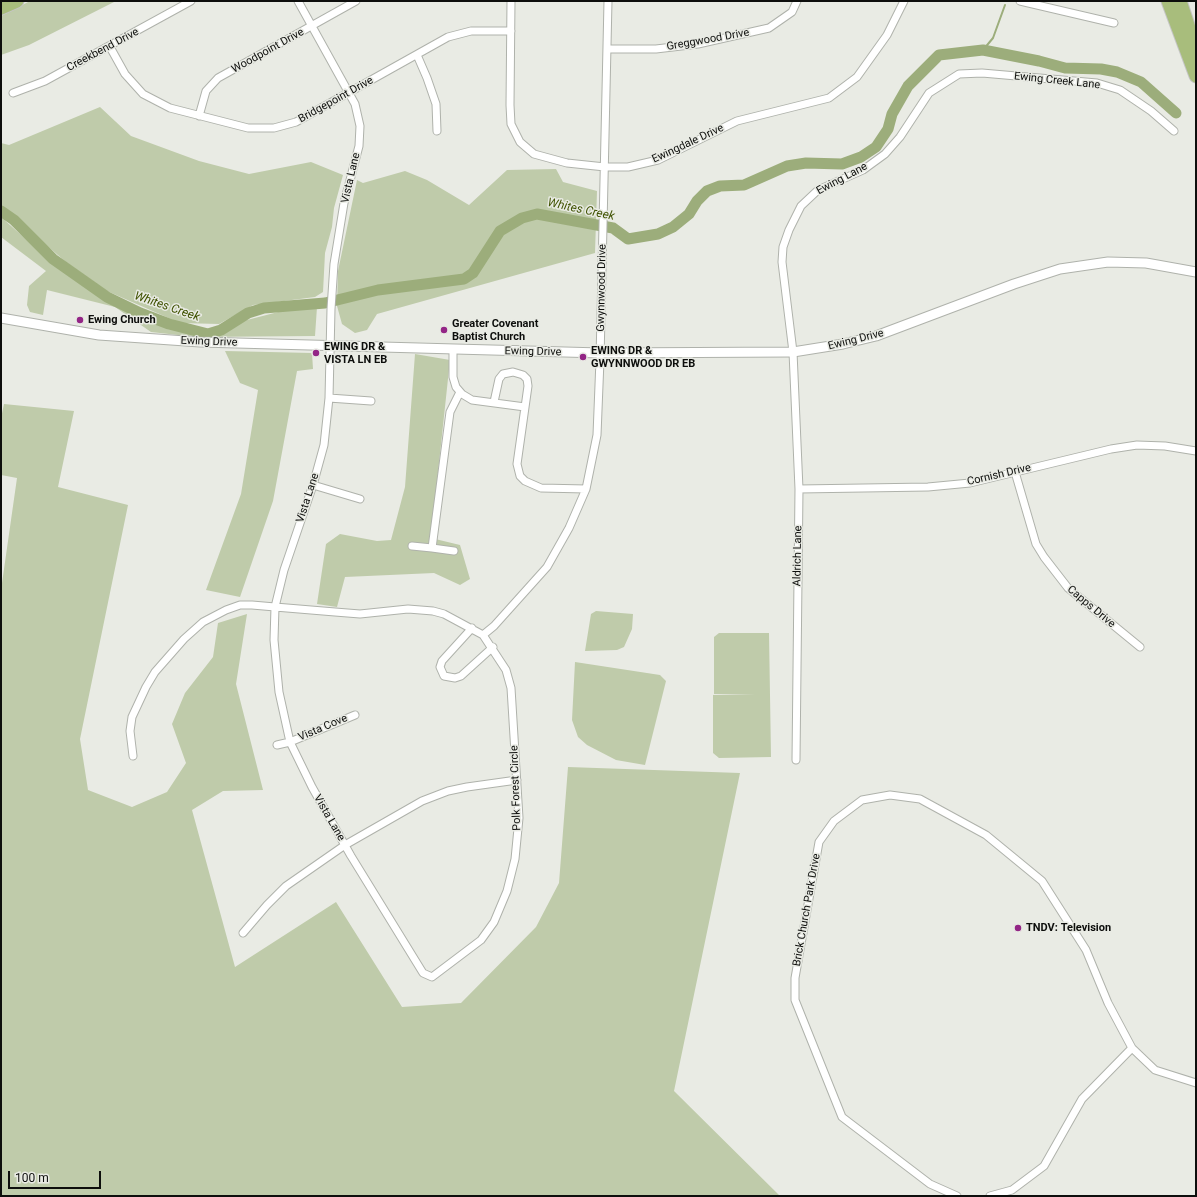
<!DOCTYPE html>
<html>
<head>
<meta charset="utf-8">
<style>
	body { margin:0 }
	#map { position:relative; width:1197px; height:1197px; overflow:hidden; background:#e9ebe4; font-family:Roboto,sans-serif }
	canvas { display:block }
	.frame { position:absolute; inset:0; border:2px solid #0d0e0c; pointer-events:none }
	.scale { position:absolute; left:8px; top:1171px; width:93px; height:18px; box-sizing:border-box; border:2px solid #0d0e0c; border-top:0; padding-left:5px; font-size:12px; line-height:14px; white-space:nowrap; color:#0d0e0c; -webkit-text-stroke:3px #e9ebe4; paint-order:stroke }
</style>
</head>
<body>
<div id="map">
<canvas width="1197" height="1197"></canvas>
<div class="frame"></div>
<div class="scale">100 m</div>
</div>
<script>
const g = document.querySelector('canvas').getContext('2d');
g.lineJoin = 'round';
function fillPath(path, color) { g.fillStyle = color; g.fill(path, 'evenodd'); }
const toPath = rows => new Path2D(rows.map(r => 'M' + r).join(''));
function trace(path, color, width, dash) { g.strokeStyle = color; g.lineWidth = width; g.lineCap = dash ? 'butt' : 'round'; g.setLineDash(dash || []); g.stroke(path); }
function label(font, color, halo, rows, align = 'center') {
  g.font = font + ' Roboto,sans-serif'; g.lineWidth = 3; g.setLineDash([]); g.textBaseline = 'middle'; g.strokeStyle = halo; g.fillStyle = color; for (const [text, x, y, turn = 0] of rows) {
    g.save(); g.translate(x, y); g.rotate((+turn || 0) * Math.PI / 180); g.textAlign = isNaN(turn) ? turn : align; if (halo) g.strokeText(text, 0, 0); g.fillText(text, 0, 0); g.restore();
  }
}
const green = toPath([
	[30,1,116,1,29,45,1,55,1,16],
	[100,107,131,136,199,161,249,174,311,162,343,175,334,208,332,227,325,253,323,292,315,297,253,305,219,324,180,323,107,291,66,262,1,206,1,143,9,145],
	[556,169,563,182,597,191,595,253,377,314,367,330,355,333,342,324,337,306,338,271,357,180,363,183,405,171,427,180,469,205,507,170],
	[1,217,57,267,109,301,155,324,195,335,215,335,243,321,286,310,317,307,315,336,196,337,151,332,115,307,47,290,43,315,30,312,27,305,29,286,46,271,1,237],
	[225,351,312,353,313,369,297,371,273,501,240,597,206,590,241,494,258,390,240,383],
	[415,354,450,360,431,538,460,545,470,579,460,585,434,573,345,577,337,607,317,604,326,544,340,534,377,541,391,540,405,487],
	[4,404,74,411,58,487,128,505,80,739,88,790,132,807,167,792,186,763,172,724,185,693,213,657,218,623,247,614,236,684,263,790,223,791,192,810,235,967,336,902,402,1007,461,1003,536,927,559,883,568,767,740,773,674,1091,780,1196,1,1196,1,590,17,478,1,475,1,418],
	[596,611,633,614,632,629,624,647,617,650,585,651,591,614],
	[719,633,769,633,771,757,719,758,713,753,713,695,755,695,714,694,714,637],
	[575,662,660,675,666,681,645,765,616,760,587,745,578,737,572,720]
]);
const stream = toPath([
	[983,50,993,38,1005,5]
]);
const river = toPath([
	[1,211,14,220,53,259,107,297,140,313,169,324,208,334,221,330,248,313,264,308,325,303,378,290,464,279,473,273,500,231,522,218,537,214,613,228,628,239,658,234,673,227,689,214,697,201,707,191,720,186,744,185,787,166,806,163,842,164,861,157,876,147,888,129,892,114,908,86,939,55,983,50,1039,61,1065,68,1101,69,1117,72,1141,82,1176,113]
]);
const minor = toPath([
	[511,1,510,105,511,124,520,142,534,154,567,163,605,167,628,167,658,160,737,121,829,98,857,77,887,35,904,1],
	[1020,1,1114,23],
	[110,47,125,74,143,94,170,108,248,128,274,128,296,122,448,37,471,31,511,31],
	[607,49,656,49,698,44,769,28,792,12,797,1],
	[417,55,427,78,436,104,437,131],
	[13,93,45,81,191,1],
	[199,116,206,91,218,78,356,1],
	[453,349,453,377,456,387,462,394,472,400,525,407],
	[329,398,371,401],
	[494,402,499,379,503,374,513,372,523,375,527,379,528,386,517,464,520,476,525,481,541,488,586,489],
	[1015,472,1036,544,1044,557,1068,588,1140,647],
	[313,485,360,499],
	[799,489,928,487,970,483,1111,449,1137,445,1165,446,1196,451],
	[412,546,432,548,450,412,460,392],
	[432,548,454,551],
	[472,628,442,661,440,667,444,676,455,678,461,676,493,647],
	[483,635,494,626,547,567,569,528,586,489,597,435,600,360,608,1],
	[277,745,290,742,355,715],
	[133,756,130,731,132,717,146,687,155,672,184,639,203,622,226,610,240,605,252,605,275,607,335,612,360,614,408,609,433,611,444,614,483,635,506,670,511,688,519,818,515,859,507,891,494,922,481,940,432,977,423,973,351,856,312,787,290,742,279,692,274,640,275,607,284,570,313,485,324,445,329,398,331,309,334,264,344,203,359,146,360,126,355,104,298,1],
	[796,760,799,489,793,352,782,262,783,247,789,230,801,206,818,190,863,170,885,154,900,137,929,93,959,74,982,73,1097,83,1120,90,1151,111,1174,131],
	[243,933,267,905,286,886,345,845,422,801,448,791,467,787,517,780],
	[1132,1048,1155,1070,1196,1083],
	[957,1196,930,1184,842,1117,795,1000,795,978,819,842,834,821,862,800,890,795,920,799,986,835,1042,881,1086,950,1108,1003,1132,1048,1082,1099,1044,1166,1012,1190,990,1196]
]);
const tertiary = toPath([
	[1,318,99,335,200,342,601,353,793,352,843,344,876,336,1014,284,1060,269,1108,262,1146,263,1196,272]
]);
const motorway = toPath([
	[1168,1,1196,76],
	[1180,1,1196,49],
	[1,8,17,1]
]);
const markers = [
	[80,320,4,"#932586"],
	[444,330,4,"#932586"],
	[316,353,4,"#932586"],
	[583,357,4,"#932586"],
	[1018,928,4,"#932586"]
];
const streetNames = [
	["Greggwood Drive",708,40,-10],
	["Creekbend Drive",103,50,-28],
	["Woodpoint Drive",268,51,-29],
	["Ewing Creek Lane",1057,81,6],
	["Bridgepoint Drive",336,100,-29],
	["Ewingdale Drive",688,144,-25],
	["Vista Lane",351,178,-77],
	["Ewing Lane",842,179,-28],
	["Gwynnwood Drive",602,288,-89],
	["Ewing Drive",856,340,-14],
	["Ewing Drive",209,342,2],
	["Ewing Drive",533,352,1],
	["Cornish Drive",999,475,-13],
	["Vista Lane",308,498,-72],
	["Aldrich Lane",798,556,-89],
	["Capps Drive",1091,607,40],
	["Vista Cove",323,728,-23],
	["Polk Forest Circle",516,788,-92],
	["Vista Lane",329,818,60],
	["Brick Church Park Drive",807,910,-80]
];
const poiNames = [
	["Ewing Church",88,320],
	["Greater Covenant",452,324],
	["Baptist Church",452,337],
	["EWING DR &",324,347],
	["VISTA LN EB",324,360],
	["EWING DR &",591,351],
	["GWYNNWOOD DR EB",591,364],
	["TNDV: Television",1026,928]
];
const waterNames = [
	["Whites Creek",581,210,12],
	["Whites Creek",167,307,19]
];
fillPath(green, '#bfcbaa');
trace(stream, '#9cad7b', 2);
trace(river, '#9cad7b', 11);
trace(minor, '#afb2ab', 9);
trace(tertiary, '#afb2ab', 11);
trace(motorway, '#c5c5c5', 15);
trace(minor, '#fff', 7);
trace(tertiary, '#fff', 9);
trace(motorway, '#a8bd7c', 13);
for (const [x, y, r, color] of markers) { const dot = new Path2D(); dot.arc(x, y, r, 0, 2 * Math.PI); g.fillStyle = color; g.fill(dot); trace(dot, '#e9ebe4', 1.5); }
label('11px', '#0d0e0c', '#e9ebe4', streetNames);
label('bold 11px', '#0d0e0c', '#e9ebe4', poiNames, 'left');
label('italic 12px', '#3f5200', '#e9ebe4', waterNames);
</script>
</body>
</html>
